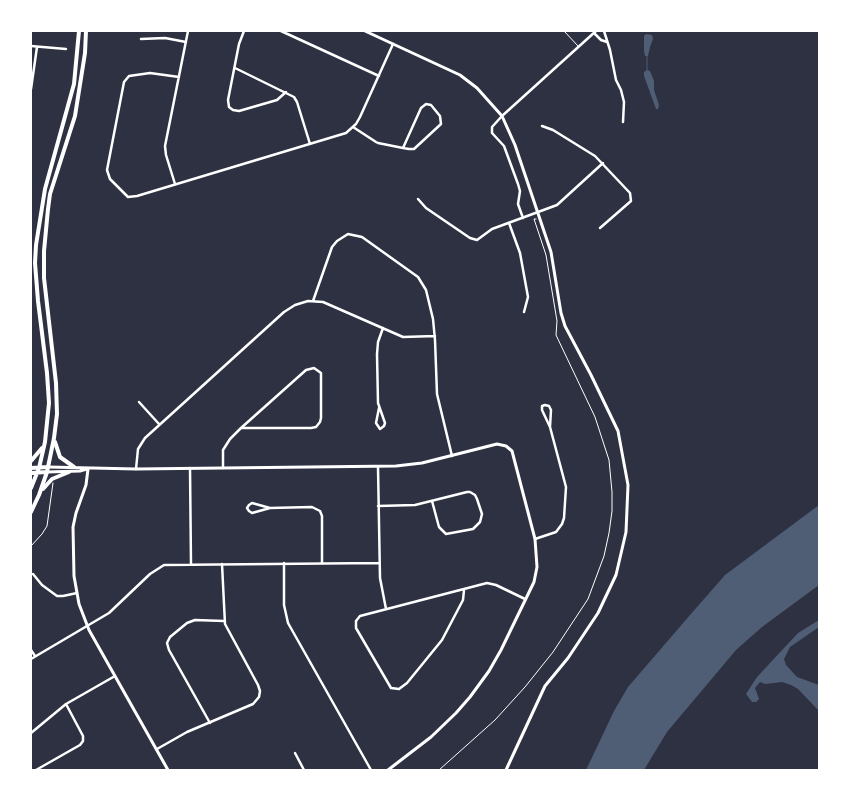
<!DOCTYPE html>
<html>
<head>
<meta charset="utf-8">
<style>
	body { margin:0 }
	#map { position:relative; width:850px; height:801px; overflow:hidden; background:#2d3142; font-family:Montserrat,sans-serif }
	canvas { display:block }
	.frame { position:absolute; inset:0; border:32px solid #fff; pointer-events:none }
</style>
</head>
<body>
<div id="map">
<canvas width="850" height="801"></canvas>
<div class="frame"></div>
</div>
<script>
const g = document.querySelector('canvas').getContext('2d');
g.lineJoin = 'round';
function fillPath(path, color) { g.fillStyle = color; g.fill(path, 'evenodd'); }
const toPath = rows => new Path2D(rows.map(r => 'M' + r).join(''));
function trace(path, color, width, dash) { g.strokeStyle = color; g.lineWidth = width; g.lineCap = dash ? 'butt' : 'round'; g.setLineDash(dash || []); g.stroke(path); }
const water = toPath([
	[646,34,652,35,653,39,650,47,648,56,645,56,644,51,644,36],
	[647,70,650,71,654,81,654,90,659,105,658,109,656,109,644,76,644,72],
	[819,505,819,585,762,627,736,650,667,732,644,770,586,770,614,711,628,687,690,615,725,575],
	[819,620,819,627,790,647,784,659,786,665,797,677,819,685,819,711,798,689,791,685,782,682,765,684,760,682,755,688,759,699,756,702,752,702,746,694,757,677,798,633]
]);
const stream = toPath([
	[647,56,647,71]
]);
const path = toPath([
	[31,546,42,534,47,526,53,483],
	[439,770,495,720,525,687,553,652,588,599,604,556,609,533,612,511,612,492,609,460,595,417,556,335,557,321,546,255,534,219,536,219]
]);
const service = toPath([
	[564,31,578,46]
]);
const minor = toPath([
	[244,31,239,44,228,100,229,107,233,110,239,111,277,100,286,92],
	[281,31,379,76],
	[604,31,610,50,616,80,621,90,624,102,623,122],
	[594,33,601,40,607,42],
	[141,39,165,38,186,42],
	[31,46,66,49],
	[235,68,294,97,297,102,310,144],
	[179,77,150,73,129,76,124,82,107,170,110,179,128,197,137,196,346,133,356,124,360,117,393,44],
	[31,89,37,47],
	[542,126,553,130,595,156,630,193,631,201,600,228],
	[353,127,376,142,378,143,403,148,409,149,414,149,441,124,440,116,431,105,426,104,421,108,403,148],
	[175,184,166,155,165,146,188,31],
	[418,199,426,208,470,238,477,240,492,229,557,205,603,163],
	[523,218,518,204,520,191,518,184,504,146,492,133,492,127,502,116,596,31],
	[509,223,520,253,528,297,524,312],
	[313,301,332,247,337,241,348,234,362,237,418,277,426,290,433,319,435,340,437,394,452,456],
	[139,402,159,424],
	[379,408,376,423,380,429,384,426,385,423,378,403,377,354,378,342,383,328],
	[378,467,380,578,386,609],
	[190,468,191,564],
	[223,468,223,450,230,439,241,428,306,370,314,368,321,373,321,418,320,422,316,427,311,428,241,428],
	[136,469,138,449,145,438,284,312,295,305,308,301,323,302,403,337,435,336],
	[378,506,415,505,467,492,470,492,475,495,477,499,482,514,480,522,473,529,446,534,439,527,432,501],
	[270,508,252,513,249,511,247,508,249,505,252,503,270,508,312,507,320,511,322,516,322,563],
	[535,539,556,532,562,524,564,518,566,487,550,427,542,410,542,406,545,405,549,406,551,410,550,427],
	[284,563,284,605,288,623,371,770],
	[33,574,42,585,57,596,63,596,77,593],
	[464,590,463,600,442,640,407,683,399,689,391,688,356,628,356,621,360,616,487,583,496,585,525,599],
	[31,650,35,656],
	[31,659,109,613,150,574,164,565,379,563],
	[210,723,169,650,167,643,170,637,187,623,195,620,224,621],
	[31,733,66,704,115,676],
	[157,749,187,732,253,704,259,697,260,691,258,685,225,624,222,564],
	[295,753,304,770],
	[36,770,80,745,83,741,83,736,66,704]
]);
const tertiary = toPath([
	[365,31,460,75,477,88,502,116,515,145,551,252,561,313,565,326,591,375,618,431,628,485,626,532,616,575,598,613,568,658,545,686,506,770],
	[48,467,136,469,396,466,422,463,497,444,506,446,512,451,535,539,537,567,534,582,501,650,489,671,470,697,456,713,431,737,388,770],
	[88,469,86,485,76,513,73,527,74,576,79,604,89,630,168,770],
	[47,472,80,471,87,469]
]);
const secondary = toPath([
	[55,442,60,457,74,467],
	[31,461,42,448],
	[31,468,48,467],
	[31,473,47,472],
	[31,488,39,468,45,442,49,403,47,373,38,301,35,263,36,245,45,189,74,84,79,31],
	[43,489,52,479,69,472],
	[31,512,39,495,47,472,54,438,57,414,56,383,44,278,44,251,48,209,50,194,75,116,85,53,86,31]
]);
fillPath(water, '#4f5d75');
trace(stream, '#4f5d75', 1);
trace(path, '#fff', 1);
trace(service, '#fff', 1);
trace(minor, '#fff', 2.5);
trace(tertiary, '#fff', 3);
trace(secondary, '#fff', 4);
</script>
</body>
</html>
